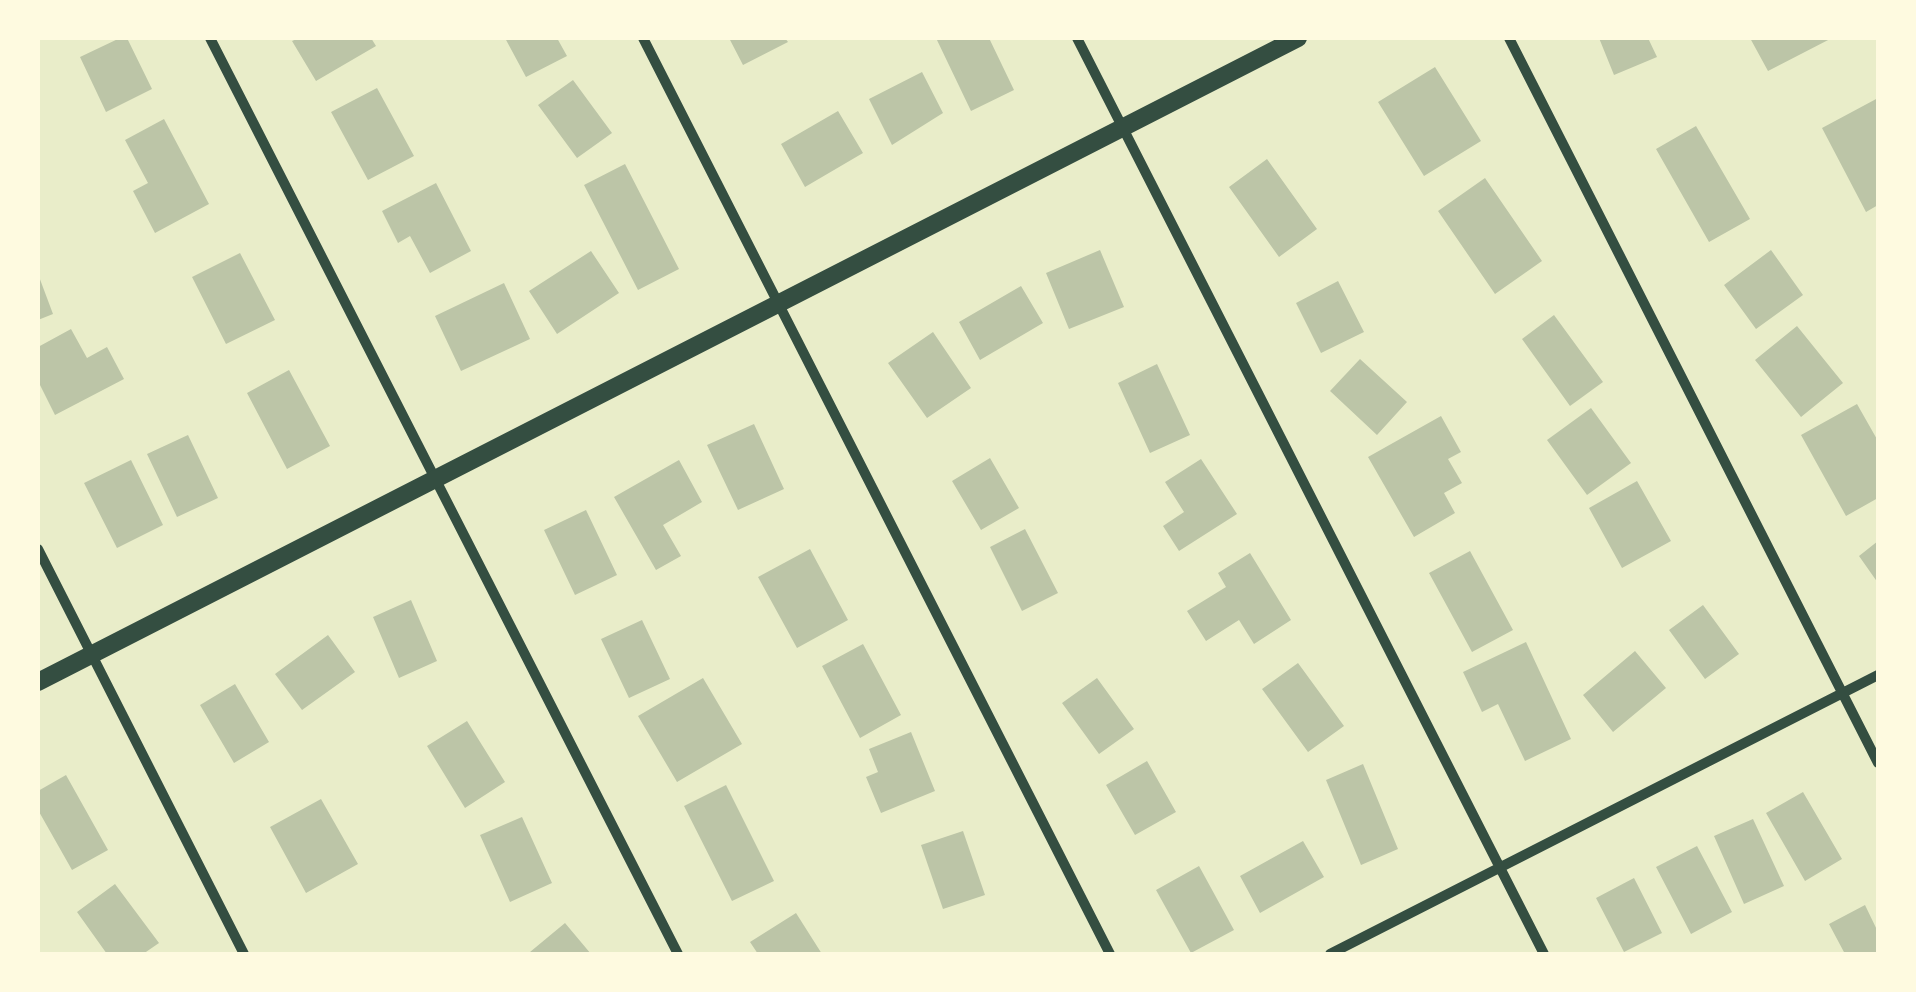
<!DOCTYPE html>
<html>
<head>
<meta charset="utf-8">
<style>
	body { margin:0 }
	#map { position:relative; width:1916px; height:992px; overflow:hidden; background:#e9edc9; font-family:Poppins,sans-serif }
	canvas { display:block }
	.frame { position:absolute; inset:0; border:40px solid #fefae0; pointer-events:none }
</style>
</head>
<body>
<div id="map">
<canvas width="1916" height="992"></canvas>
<div class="frame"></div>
</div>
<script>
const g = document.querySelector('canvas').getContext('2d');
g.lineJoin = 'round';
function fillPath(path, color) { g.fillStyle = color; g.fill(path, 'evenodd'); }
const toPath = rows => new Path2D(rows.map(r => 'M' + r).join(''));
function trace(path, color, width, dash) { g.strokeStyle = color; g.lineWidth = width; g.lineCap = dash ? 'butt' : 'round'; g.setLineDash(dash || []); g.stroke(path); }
const building = toPath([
	[120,38,127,38,152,89,106,112,80,57],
	[299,38,371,38,376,46,316,81,292,41],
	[505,38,557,38,567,56,526,77],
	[729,38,785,38,788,42,743,65],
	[936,38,989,38,1014,90,971,111],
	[1599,38,1648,38,1657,57,1614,75],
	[1750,38,1832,38,1768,71],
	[1435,67,1481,141,1424,176,1378,102],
	[922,72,943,113,892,145,869,99],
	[573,80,612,133,577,158,538,105],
	[377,88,414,156,368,180,331,112],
	[1878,98,1878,205,1866,212,1822,128],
	[838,111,863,153,805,187,781,144],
	[164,119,209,204,155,233,133,191,148,183,125,140],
	[1696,126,1750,219,1709,242,1656,149],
	[1267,159,1317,229,1279,257,1229,187],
	[625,164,679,269,638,290,584,185],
	[1485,178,1542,261,1495,294,1438,211],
	[436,183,471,251,430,273,410,236,398,243,382,211],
	[1100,250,1124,307,1069,329,1046,273],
	[1771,250,1803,295,1756,329,1724,285],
	[591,251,619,293,557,334,529,291],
	[240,253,275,320,226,344,192,277],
	[38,274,53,314,38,320],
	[1338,281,1364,332,1321,353,1296,303],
	[504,283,530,339,461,371,435,316],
	[1021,286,1043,323,980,360,959,322],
	[1554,315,1603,382,1570,406,1522,339],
	[1797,326,1843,383,1801,417,1755,360],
	[71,329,87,358,107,347,124,379,55,415,38,381,38,347],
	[933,332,971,388,927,418,888,363],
	[1360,359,1407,402,1377,435,1330,391],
	[1157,364,1190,435,1150,453,1118,383],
	[289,370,330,446,287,469,247,393],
	[1857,404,1878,441,1878,498,1846,516,1801,435],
	[1591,408,1631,463,1587,495,1547,440],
	[1441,416,1461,452,1448,459,1462,483,1444,493,1455,513,1414,537,1368,457],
	[754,424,784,489,738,510,707,445],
	[188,435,218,498,177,517,147,454],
	[990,458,1019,508,981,530,952,481],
	[1201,459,1237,514,1179,551,1163,526,1184,512,1165,482],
	[131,460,163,525,117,548,84,483],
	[679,460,702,502,663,525,681,556,656,570,614,497],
	[1637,481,1671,541,1622,568,1589,508],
	[586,510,617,575,575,595,544,530],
	[1025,529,1058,593,1022,611,990,547],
	[1878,541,1878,583,1859,556],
	[810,549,848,620,797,648,758,577],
	[1470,551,1513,630,1472,652,1429,573],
	[1250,553,1291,620,1254,644,1239,620,1206,641,1187,611,1226,587,1218,573],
	[411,600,437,661,399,678,373,617],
	[1703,605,1739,654,1705,679,1669,630],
	[642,620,670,679,629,698,601,639],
	[328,635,355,672,302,710,275,674],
	[1526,642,1571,739,1525,761,1498,704,1482,712,1463,672],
	[863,644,901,715,860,738,822,666],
	[1635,651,1666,688,1613,732,1583,695],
	[1298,663,1344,726,1308,752,1262,689],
	[703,678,742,744,677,782,638,716],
	[1097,678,1134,729,1099,754,1062,703],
	[235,684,269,742,234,763,200,705],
	[467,721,505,782,465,808,427,746],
	[911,732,935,791,881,813,866,777,878,772,869,749],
	[1147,761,1176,812,1135,835,1106,785],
	[1363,764,1398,849,1361,865,1326,780],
	[66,775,108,850,72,870,38,810,38,791],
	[726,785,774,881,732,901,684,806],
	[1803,792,1842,859,1805,881,1766,813],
	[321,799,358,864,306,893,270,827],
	[522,817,552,883,510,902,480,835],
	[1753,819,1784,886,1744,904,1714,836],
	[963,831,985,895,943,909,921,845],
	[1303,841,1324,877,1260,913,1240,876],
	[1697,846,1732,912,1691,934,1656,867],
	[1199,866,1234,930,1191,953,1156,890],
	[1634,878,1662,933,1624,952,1596,898],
	[115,884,159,943,143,954,107,954,77,912],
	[1865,905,1878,932,1878,954,1845,954,1829,924],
	[796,913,822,954,758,954,750,942],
	[565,923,591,954,533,954,530,952]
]);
const minor = toPath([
	[210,38,678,954],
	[643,38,1110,954],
	[1077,38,1544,954],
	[1509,38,1878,763],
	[38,549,244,954],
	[1330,954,1878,675]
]);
const tertiary = toPath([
	[38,682,1298,38]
]);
fillPath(building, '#bcc5a7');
trace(minor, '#344e41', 10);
trace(tertiary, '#344e41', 18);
</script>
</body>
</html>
